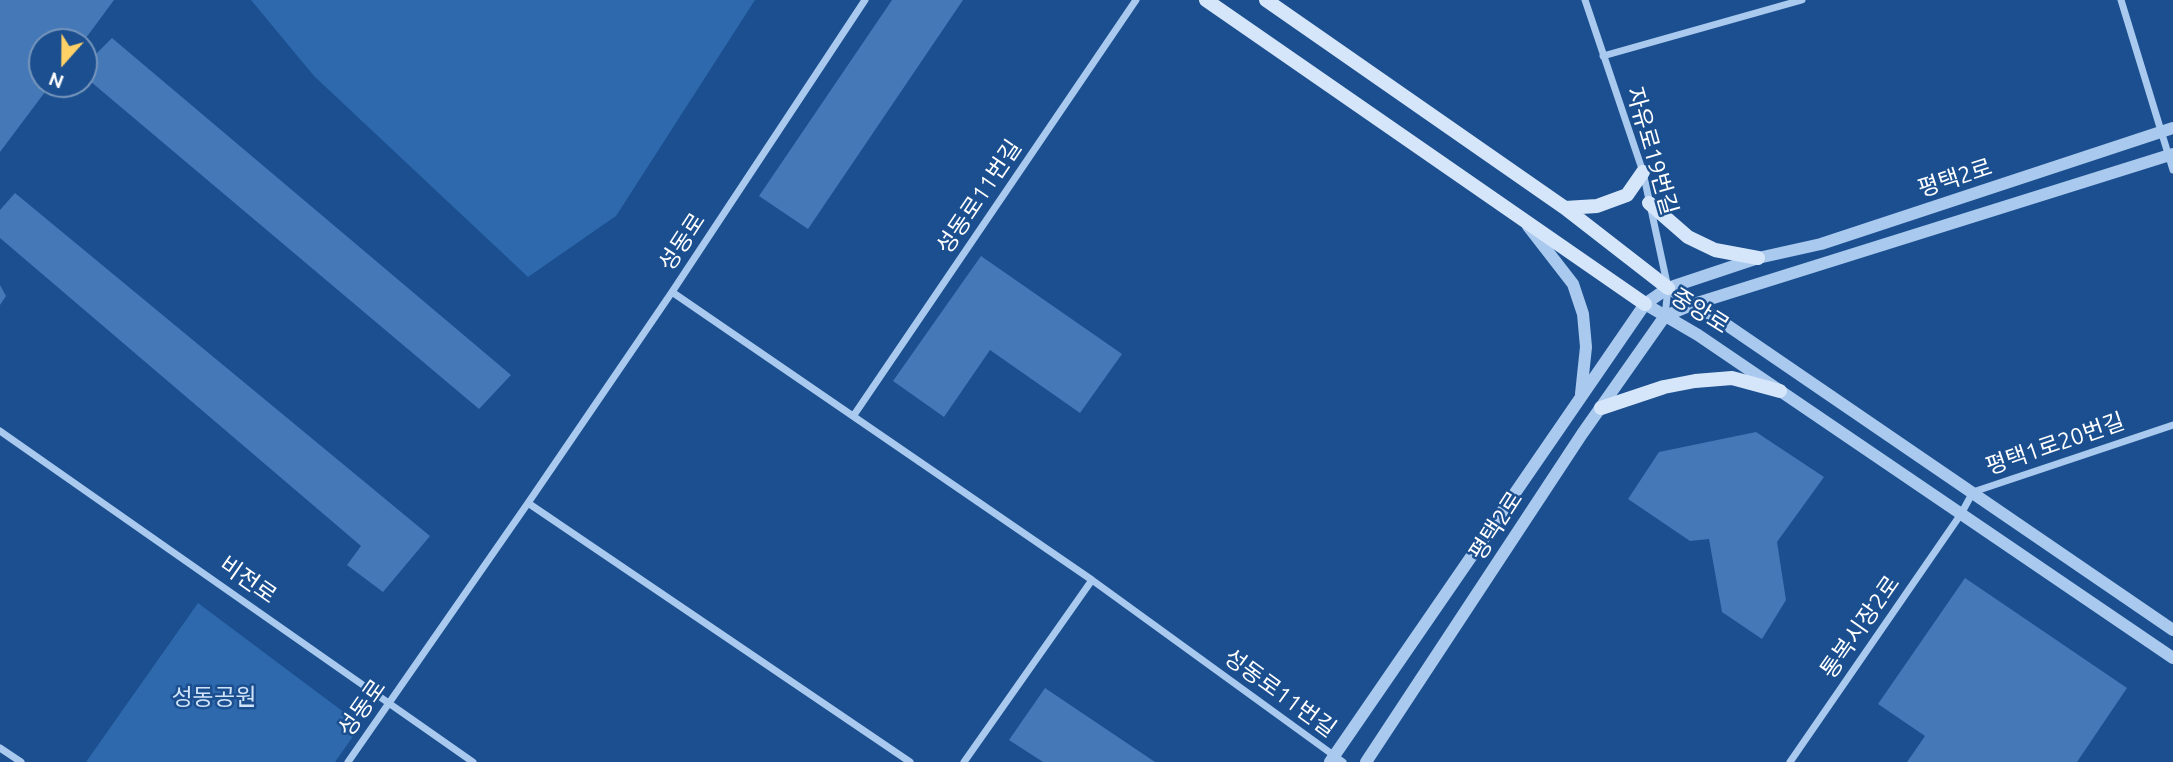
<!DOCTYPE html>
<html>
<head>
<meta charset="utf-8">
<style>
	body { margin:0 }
	#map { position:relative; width:2173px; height:762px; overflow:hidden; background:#1b4f8f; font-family:Ubuntu,sans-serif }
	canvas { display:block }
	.north { position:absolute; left:28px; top:28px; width:70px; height:70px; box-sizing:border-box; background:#1b4f8f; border:2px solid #7695bc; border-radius:50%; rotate:201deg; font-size:19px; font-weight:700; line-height:28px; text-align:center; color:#fff }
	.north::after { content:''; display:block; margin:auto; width:24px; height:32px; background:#ffd166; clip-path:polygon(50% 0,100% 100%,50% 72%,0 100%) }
</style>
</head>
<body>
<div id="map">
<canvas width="2173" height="762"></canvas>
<div class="north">N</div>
</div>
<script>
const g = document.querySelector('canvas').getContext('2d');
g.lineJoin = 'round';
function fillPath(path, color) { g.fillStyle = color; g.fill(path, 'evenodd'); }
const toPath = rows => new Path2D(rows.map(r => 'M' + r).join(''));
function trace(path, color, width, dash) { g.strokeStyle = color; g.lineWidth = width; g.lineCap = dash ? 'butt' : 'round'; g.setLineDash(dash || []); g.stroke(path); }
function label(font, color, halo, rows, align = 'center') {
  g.font = font + ' Ubuntu,"Noto Sans KR",sans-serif'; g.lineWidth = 5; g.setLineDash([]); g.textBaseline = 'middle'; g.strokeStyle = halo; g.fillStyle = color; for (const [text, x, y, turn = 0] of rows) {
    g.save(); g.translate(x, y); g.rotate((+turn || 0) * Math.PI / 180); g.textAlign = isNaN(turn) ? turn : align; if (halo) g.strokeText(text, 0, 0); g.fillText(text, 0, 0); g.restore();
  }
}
const green = toPath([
	[251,0,755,0,616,216,528,277,314,76],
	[198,603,361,725,335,762,86,762]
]);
const building = toPath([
	[0,0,114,0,83,42,42,42,42,84,51,84,0,152],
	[892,0,963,0,808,229,759,196],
	[112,38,511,375,479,409,84,76,84,66],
	[15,193,430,536,383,592,347,565,361,546,0,238,0,210],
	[981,256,1122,354,1080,413,990,350,944,417,893,381],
	[0,285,6,296,0,305],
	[1756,432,1824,477,1777,542,1786,600,1762,639,1722,612,1709,539,1690,541,1628,499,1659,452],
	[1965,578,2127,688,2077,762,1907,762,1925,736,1878,704],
	[1045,688,1155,762,1043,762,1009,740]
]);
const minor = toPath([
	[1585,0,1643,172,1668,288,1665,316],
	[2121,0,2173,170],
	[1603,56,1802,0],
	[672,292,1092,580,1343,762],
	[854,415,1136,0],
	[0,431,473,762],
	[528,503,910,762],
	[0,748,21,762],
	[348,762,528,503,672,292,865,0],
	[964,762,1092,580],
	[1790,762,1961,514,1973,492,2173,425]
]);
const tertiary = toPath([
	[1528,226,1573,284,1583,314,1586,347,1581,394],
	[1668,288,1721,321,2173,630],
	[1645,304,1698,335,2173,658],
	[1665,316,1694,304,2173,154],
	[1330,762,1645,304,1668,288,1758,258,1821,244,2173,128],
	[1366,762,1582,434,1665,316]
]);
const secondary = toPath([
	[1206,0,1645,304],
	[1266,0,1565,208,1668,288],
	[1649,203,1688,237,1715,250,1758,258],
	[1565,208,1597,206,1627,195,1643,172],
	[1601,408,1664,387,1695,381,1732,378,1780,391]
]);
const streetNames = [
	["자유로19번길",1652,151,74],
	["평택2로",1955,178,-18],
	["성동로11번길",979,197,-56],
	["성동로",682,242,-57],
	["중앙로",1700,311,32],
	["평택1로20번길",2055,444,-19],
	["평택2로",1496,526,-57],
	["비전로",248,580,35],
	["통복시장2로",1860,627,-55],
	["성동로11번길",1280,693,36],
	["성동로",362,708,-55]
];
const parkNames = [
	["성동공원",214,697]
];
fillPath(green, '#2e69ad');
fillPath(building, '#4478b7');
trace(minor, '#a9c9ee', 7);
trace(tertiary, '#a9c9ee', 12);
trace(secondary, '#d6e6fa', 14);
label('23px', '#fff', '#1b4f8f', streetNames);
label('23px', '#cfe3fa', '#1b4f8f', parkNames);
</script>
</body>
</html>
